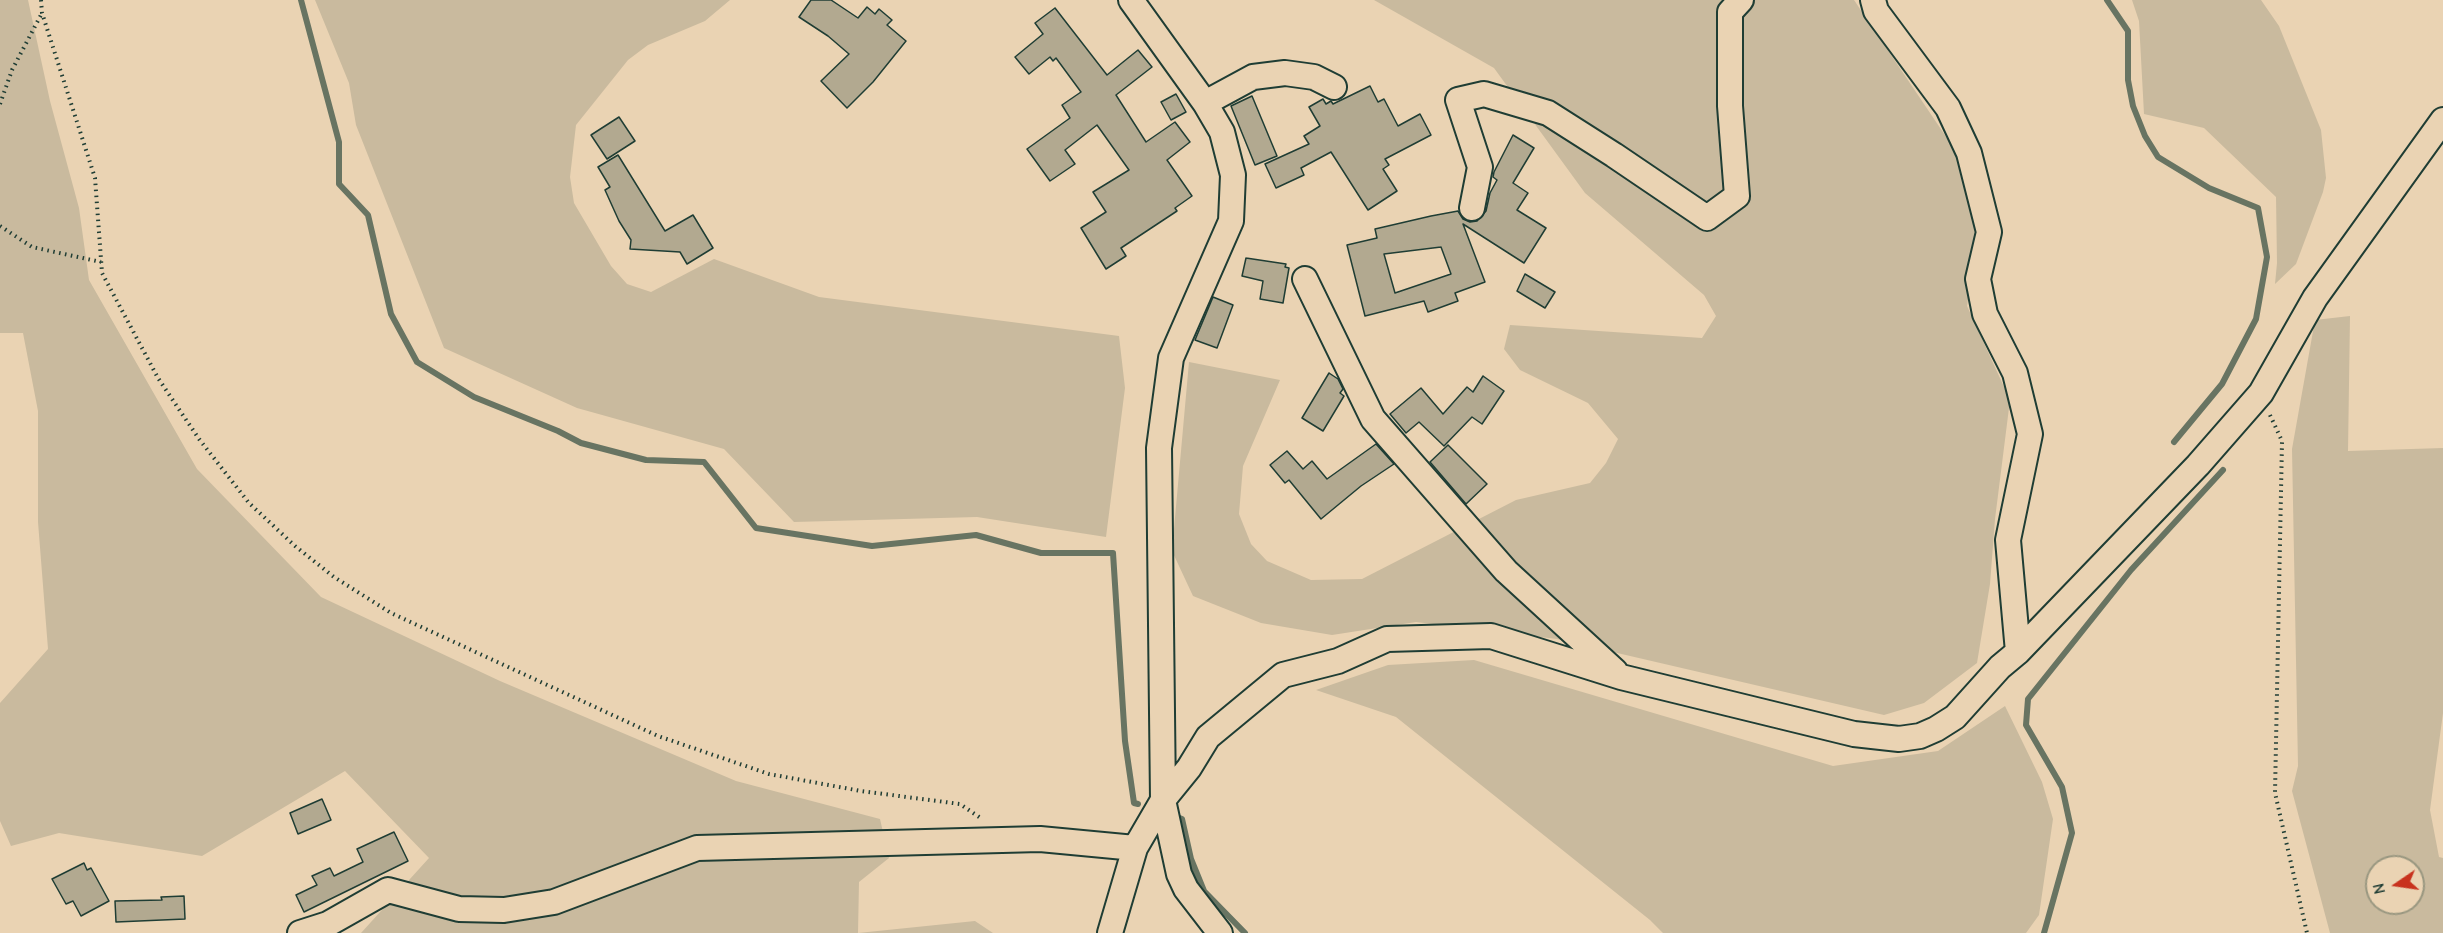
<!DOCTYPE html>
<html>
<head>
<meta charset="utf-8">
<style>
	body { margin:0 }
	#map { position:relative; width:2443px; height:933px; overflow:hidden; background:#ead3b3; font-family:"Comic Neue",sans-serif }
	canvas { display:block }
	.north { position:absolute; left:2365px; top:855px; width:60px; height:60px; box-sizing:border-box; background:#ead3b3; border:2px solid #999780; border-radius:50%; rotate:257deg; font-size:16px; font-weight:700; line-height:24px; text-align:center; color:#1f3d34 }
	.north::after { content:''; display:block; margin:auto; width:21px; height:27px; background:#c8321e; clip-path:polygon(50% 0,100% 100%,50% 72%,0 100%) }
</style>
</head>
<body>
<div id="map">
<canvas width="2443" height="933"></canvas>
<div class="north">N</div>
</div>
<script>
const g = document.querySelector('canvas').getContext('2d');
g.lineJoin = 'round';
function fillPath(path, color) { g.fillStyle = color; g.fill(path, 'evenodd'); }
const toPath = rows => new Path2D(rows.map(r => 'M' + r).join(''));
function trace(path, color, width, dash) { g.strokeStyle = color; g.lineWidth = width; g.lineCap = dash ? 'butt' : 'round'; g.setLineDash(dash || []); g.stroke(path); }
const green = toPath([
	[0,0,28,0,50,101,79,208,89,280,197,469,321,597,500,681,736,781,880,819,889,858,859,882,858,933,975,921,993,933,361,933,429,858,345,771,202,856,59,833,11,846,0,821,0,703,48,649,38,522,38,411,23,333,0,333],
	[315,0,730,0,705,21,648,45,628,60,576,125,570,177,574,203,611,266,627,284,651,292,714,259,819,297,1119,336,1125,388,1106,537,977,517,794,522,724,449,577,408,444,348,356,125,349,83],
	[1374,0,1854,0,1961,159,1978,232,1967,306,2010,400,1995,519,1990,584,1977,663,1924,703,1884,715,1557,639,1416,622,1332,635,1261,623,1193,596,1172,551,1189,362,1280,380,1243,466,1239,514,1251,544,1267,561,1311,580,1362,579,1516,500,1590,483,1606,463,1618,439,1588,403,1520,370,1504,349,1510,325,1702,338,1716,316,1704,295,1585,193,1494,68],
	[2132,0,2261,0,2279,26,2321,130,2326,178,2323,192,2296,264,2275,284,2277,263,2276,197,2204,128,2144,114,2139,21],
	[2350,316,2348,451,2443,448,2443,713,2430,810,2439,857,2443,858,2443,933,2330,933,2292,791,2298,766,2292,449,2315,320],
	[2377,867,2413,867,2413,903,2377,903],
	[1474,660,1833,766,1938,751,2005,706,2042,782,2053,819,2039,915,2026,933,1663,933,1650,920,1396,717,1316,690,1388,665]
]);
const stream = toPath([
	[301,0,339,142,339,184,368,215,391,314,417,362,474,397,558,431,581,443,646,460,704,462,756,528,872,546,976,535,1041,553,1113,553,1125,741,1134,803,1138,804],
	[2107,0,2128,31,2128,80,2133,106,2145,136,2158,157,2209,188,2258,208,2267,257,2256,319,2222,384,2174,442],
	[1177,817,1182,819,1191,859,1204,891,1245,933],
	[2044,933,2072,833,2062,787,2026,725,2028,699,2131,570,2223,470]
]);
const building = toPath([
	[811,0,831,0,858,18,867,7,875,14,879,9,892,20,887,25,906,41,873,82,847,108,821,81,849,54,828,36,799,17,811,0],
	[1055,8,1107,75,1138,50,1152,67,1116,95,1146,142,1175,122,1190,142,1167,160,1192,196,1175,208,1177,211,1121,248,1126,256,1106,269,1081,228,1106,212,1093,192,1129,170,1097,125,1065,150,1075,164,1050,181,1027,149,1070,118,1062,105,1081,92,1056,58,1053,61,1050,57,1029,74,1015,57,1043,34,1035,23,1055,8],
	[1370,86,1378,102,1384,99,1398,126,1420,114,1431,135,1385,159,1389,165,1383,169,1397,191,1368,210,1331,152,1301,168,1304,175,1276,188,1265,164,1309,144,1304,136,1320,126,1309,107,1323,99,1326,104,1331,101,1333,104,1370,86],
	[1176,94,1186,112,1171,120,1161,102,1176,94],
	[1252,96,1277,156,1255,165,1231,106,1252,96],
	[619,117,635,141,607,159,591,135,619,117],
	[1513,135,1534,148,1513,183,1528,193,1517,210,1546,228,1524,263,1463,224,1485,282,1455,293,1458,301,1428,312,1424,301,1365,316,1347,245,1377,238,1375,229,1431,216,1458,211,1463,219,1470,222,1477,221,1486,211,1490,193,1497,180,1493,177,1494,172,1513,135],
	[1441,247,1451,274,1395,293,1384,254,1441,247],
	[618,155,665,231,693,215,713,248,687,264,680,252,630,249,631,240,619,221,605,190,610,187,598,167,618,155],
	[1246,258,1286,264,1285,267,1289,268,1283,303,1260,299,1263,281,1242,276,1246,258],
	[1525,274,1555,292,1545,308,1517,291,1525,274],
	[1213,297,1233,305,1217,348,1195,340,1213,297],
	[1329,373,1338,379,1343,389,1340,393,1344,396,1323,431,1302,418,1329,373],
	[1483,376,1504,391,1482,424,1472,417,1444,446,1419,422,1406,433,1390,414,1421,388,1443,414,1467,387,1473,392,1483,376],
	[1376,444,1394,464,1361,486,1321,519,1289,480,1285,483,1270,465,1287,451,1303,469,1312,461,1327,479,1376,444],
	[1448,445,1487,484,1466,504,1430,462,1448,445],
	[322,799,331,820,298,834,290,813,322,799],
	[394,832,408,861,304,912,296,895,317,885,312,876,330,868,334,876,363,862,357,849,394,832],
	[84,863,87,870,91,868,109,901,81,916,73,901,66,904,52,879,84,863],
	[184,896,185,919,116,922,115,901,162,900,161,897,184,896]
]);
const path = toPath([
	[41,0,42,13,95,178,102,273,158,378,199,439,249,503,295,546,334,577,391,613,658,736,769,774,861,791,960,804,982,819],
	[0,104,12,70,42,13],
	[0,226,32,247,101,262],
	[2270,415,2282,441,2275,793,2307,933]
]);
const minor = toPath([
	[1131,0,1205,103,1222,132,1233,175,1231,221,1171,358,1159,448,1163,800,1179,874,1186,889,1220,933],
	[1873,0,1876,11,1948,108,1969,153,1989,232,1978,279,1985,314,2015,373,2030,434,2008,540,2018,652],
	[1205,103,1253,77,1285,73,1314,77,1334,87],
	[1472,208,1480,167,1458,100,1484,94,1548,113,1614,155,1707,218,1737,196,1730,106,1730,12,1741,0],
	[1305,279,1373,419,1506,571,1615,671],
	[300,933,328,924,388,890,459,909,504,910,554,902,697,848,1040,839,1135,848],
	[1110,933,1135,848,1163,800,1189,768,1208,737,1283,675,1338,661,1387,639,1491,636,1621,677,1854,734,1899,739,1920,736,1936,729,1955,717,2000,667,2018,652,2198,465,2261,393,2315,298,2443,120]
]);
fillPath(green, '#c9ba9e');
trace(stream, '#687462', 6);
fillPath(building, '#b2a990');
trace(building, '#1f3d34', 1.5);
trace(minor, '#1f3d34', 28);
trace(path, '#1f3d34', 4, [1.5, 4.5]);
trace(minor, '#ead3b3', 24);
</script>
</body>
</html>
